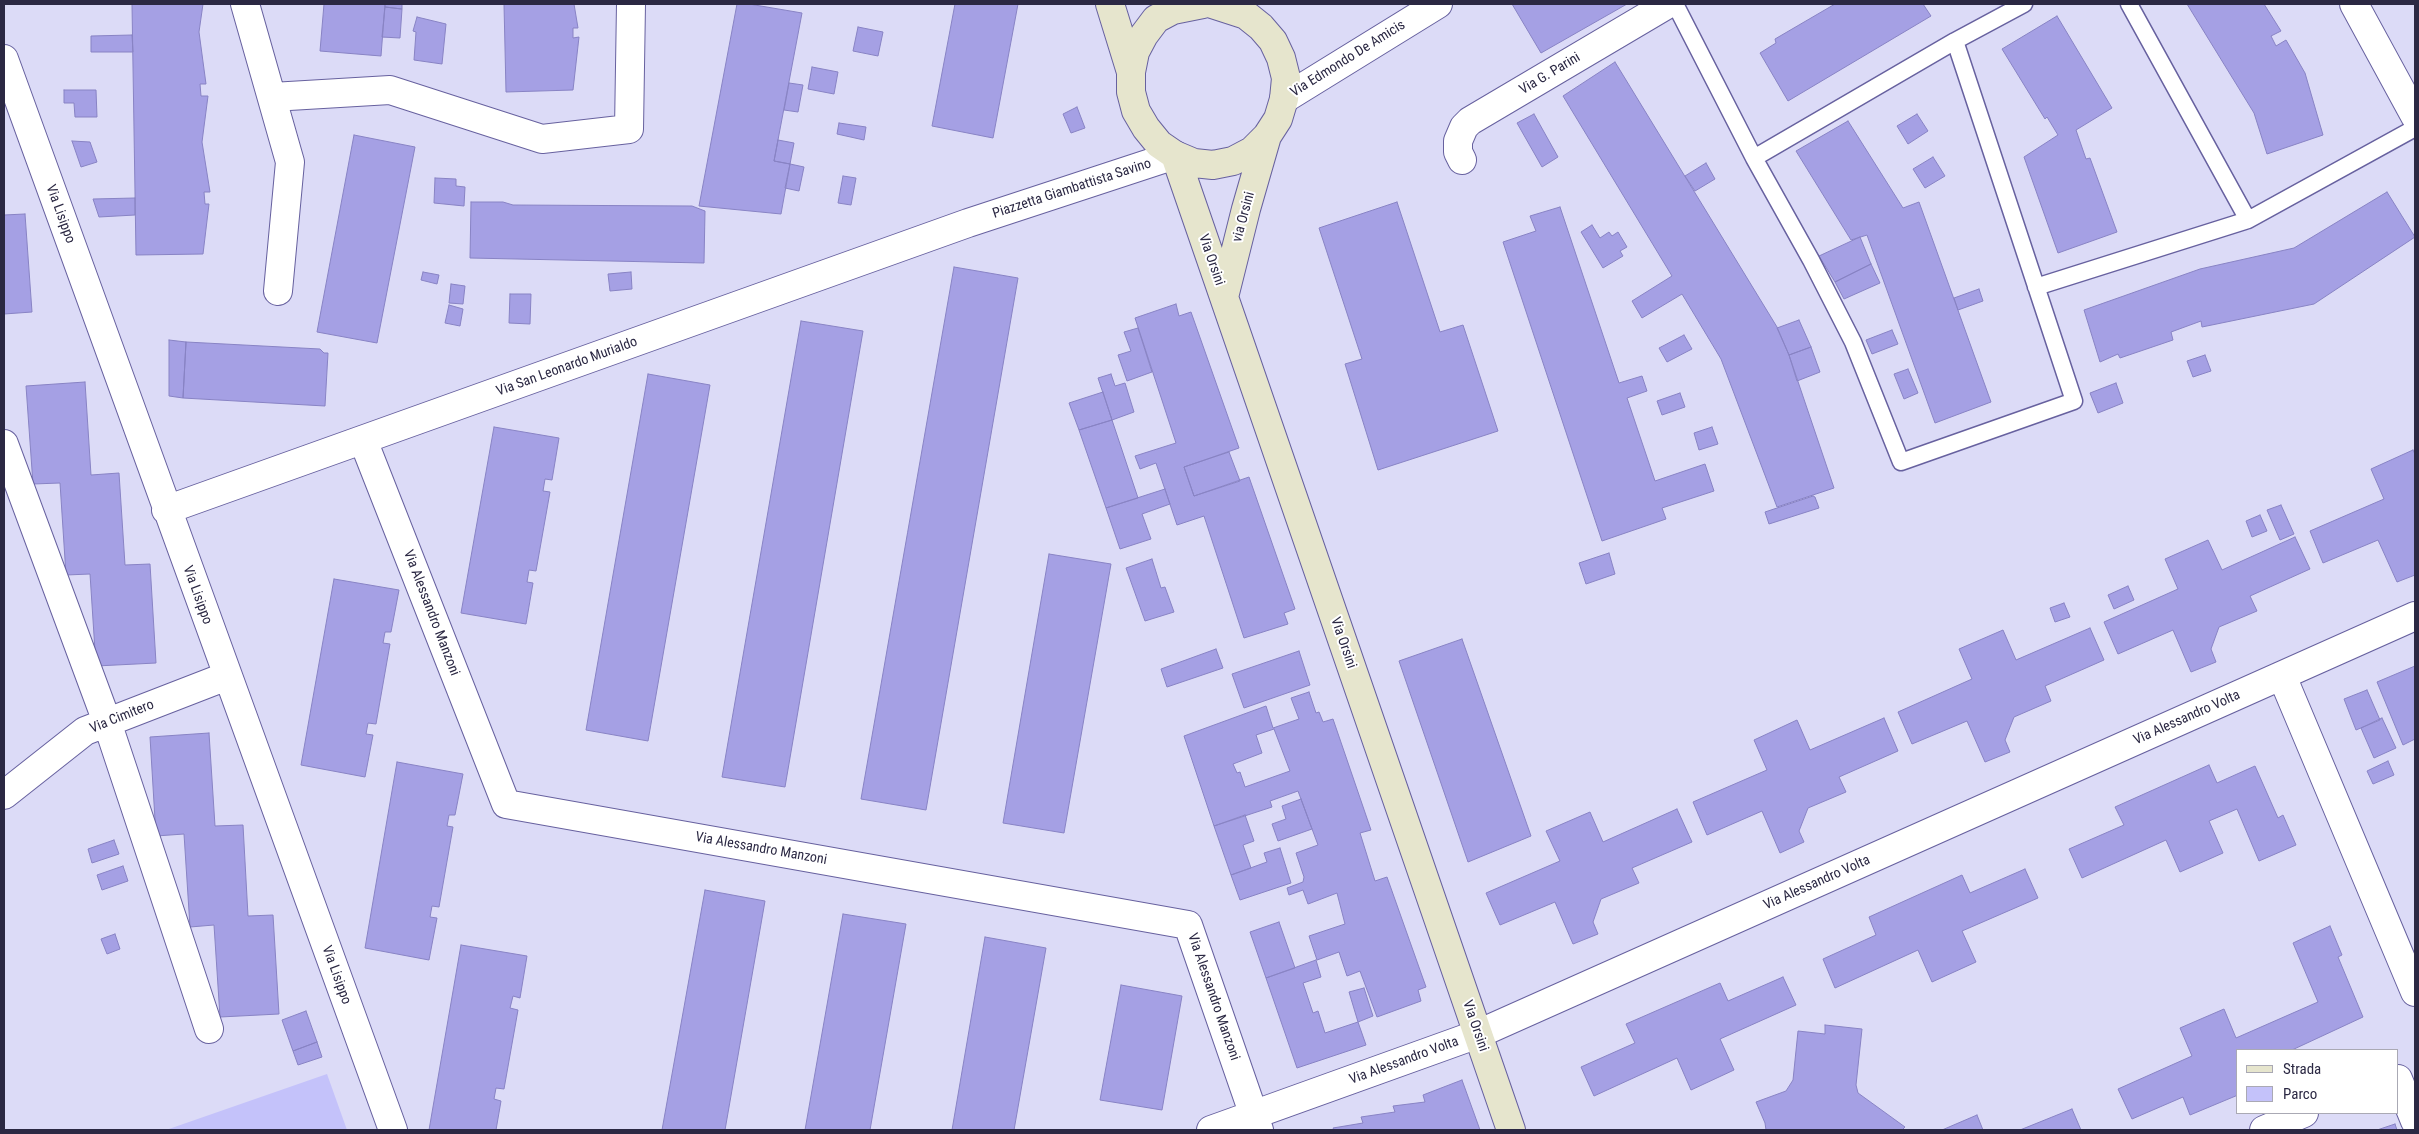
<!DOCTYPE html>
<html>
<head>
<meta charset="utf-8">
<style>
	body { margin:0 }
	#map { position:relative; width:2419px; height:1134px; overflow:hidden; background:#dcdbf7; font-family:"Roboto Condensed",sans-serif }
	canvas { display:block }
	.frame { position:absolute; inset:0; border:5px solid #2b2843; pointer-events:none }
	.legend { position:absolute; left:2236px; top:1049px; width:162px; height:65px; box-sizing:border-box; background:#fff; border:1px solid #aaa9b4; margin:0; padding:6px 9px; list-style:none; font-size:15px; color:#2b2843 }
	.legend li { display:flex; align-items:center; gap:10px; height:25px }
	.legend b { width:25px; border:1px solid #aaa9b4 }
</style>
</head>
<body>
<div id="map">
<canvas width="2419" height="1134"></canvas>
<div class="frame"></div>
<ul class="legend">
<li><b style="height:6px;background:#e6e5cd"></b>Strada</li>
<li><b style="height:14px;background:#c4c2fa"></b>Parco</li>
</ul>
</div>
<script>
const g = document.querySelector('canvas').getContext('2d');
g.lineJoin = 'round';
function fillPath(path, color) { g.fillStyle = color; g.fill(path, 'evenodd'); }
const toPath = rows => new Path2D(rows.map(r => 'M' + r).join(''));
function trace(path, color, width, dash) { g.strokeStyle = color; g.lineWidth = width; g.lineCap = dash ? 'butt' : 'round'; g.setLineDash(dash || []); g.stroke(path); }
function label(font, color, halo, rows, align = 'center') {
  g.font = font + ' "Roboto Condensed",sans-serif'; g.lineWidth = 4; g.setLineDash([]); g.textBaseline = 'middle'; g.strokeStyle = halo; g.fillStyle = color; for (const [text, x, y, turn = 0] of rows) {
    g.save(); g.translate(x, y); g.rotate((+turn || 0) * Math.PI / 180); g.textAlign = isNaN(turn) ? turn : align; if (halo) g.strokeText(text, 0, 0); g.fillText(text, 0, 0); g.restore();
  }
}
const green = toPath([
	[327,1074,347,1130,166,1130]
]);
const building = toPath([
	[132,4,203,4,199,32,206,84,200,84,201,96,208,96,202,142,210,192,204,192,205,204,209,204,203,254,136,255,132,4],
	[324,4,385,4,381,56,320,51,324,4],
	[385,4,402,4,402,9,385,7,385,4],
	[504,4,574,4,578,28,573,28,573,38,579,37,573,90,506,92,504,4],
	[737,4,749,4,802,13,774,161,790,164,781,214,699,206,737,4],
	[955,4,1018,4,993,138,932,126,955,4],
	[1512,4,1627,4,1541,53,1512,4],
	[1835,4,1923,4,1931,16,1788,101,1760,53,1776,43,1775,39,1835,4],
	[2187,4,2264,4,2281,31,2271,36,2276,46,2286,40,2305,73,2323,135,2267,154,2254,113,2187,4],
	[385,7,402,9,400,38,382,37,385,7],
	[2057,16,2112,108,2076,130,2086,159,2090,158,2117,232,2058,253,2024,157,2058,135,2047,117,2045,119,2002,49,2057,16],
	[417,17,446,24,442,64,414,60,416,32,413,31,417,17],
	[858,27,883,32,878,56,853,51,858,27],
	[132,35,133,52,91,52,91,36,132,35],
	[1615,62,1777,327,1789,355,1834,488,1777,507,1721,359,1682,294,1642,318,1632,301,1672,276,1563,96,1615,62],
	[812,67,838,72,834,94,808,89,812,67],
	[789,83,803,85,798,112,784,110,789,83],
	[64,90,96,90,97,117,75,117,74,103,64,103,64,90],
	[1077,107,1085,128,1071,133,1063,114,1077,107],
	[1534,114,1558,157,1542,167,1517,123,1534,114],
	[1917,114,1928,131,1908,144,1897,126,1917,114],
	[1848,121,1903,208,1919,202,1991,402,1935,423,1867,235,1851,240,1796,151,1848,121],
	[839,123,866,127,864,140,837,134,839,123],
	[354,135,415,147,377,343,317,332,354,135],
	[778,140,794,143,790,164,774,161,778,140],
	[72,141,90,142,97,162,81,167,72,141],
	[1933,157,1945,176,1925,188,1913,169,1933,157],
	[1706,163,1715,179,1695,191,1685,176,1706,163],
	[790,164,804,167,799,191,785,188,790,164],
	[843,176,856,178,851,205,838,203,843,176],
	[435,178,456,179,456,186,465,187,464,206,434,203,435,178],
	[2387,192,2415,237,2314,304,2202,327,2201,321,2171,332,2173,340,2120,358,2118,354,2100,362,2084,310,2200,269,2294,248,2387,192],
	[135,198,135,215,99,217,93,199,135,198],
	[471,202,503,202,513,205,692,206,705,211,704,263,470,258,471,202],
	[1397,202,1440,332,1463,325,1498,431,1378,470,1345,364,1362,359,1319,228,1397,202],
	[1560,207,1619,383,1642,376,1647,391,1627,398,1655,481,1705,464,1714,491,1662,508,1666,519,1602,541,1503,242,1536,231,1530,216,1560,207],
	[25,214,32,312,4,314,4,215,25,214],
	[1592,225,1600,238,1609,232,1612,236,1618,232,1627,247,1620,251,1623,256,1603,268,1581,232,1592,225],
	[1860,237,1871,264,1835,282,1819,256,1860,237],
	[1871,264,1880,283,1844,299,1835,282,1871,264],
	[954,267,1018,278,926,810,861,799,954,267],
	[423,272,439,275,437,284,421,280,423,272],
	[631,272,632,289,610,291,608,274,631,272],
	[451,284,465,286,463,304,449,303,451,284],
	[1979,289,1983,301,1958,310,1954,298,1979,289],
	[510,294,531,294,530,324,509,323,510,294],
	[1176,304,1179,316,1191,312,1239,448,1184,467,1194,496,1249,477,1295,609,1284,613,1288,624,1244,638,1204,516,1177,525,1156,463,1140,469,1135,456,1176,443,1135,318,1176,304],
	[449,305,463,309,460,326,445,323,449,305],
	[1799,320,1811,347,1789,355,1777,328,1799,320],
	[801,321,863,331,785,787,722,777,801,321],
	[1138,328,1152,372,1127,381,1118,355,1131,351,1124,332,1138,328],
	[1892,330,1898,344,1872,354,1866,340,1892,330],
	[1684,335,1692,349,1667,362,1659,348,1684,335],
	[169,340,186,342,183,398,169,396,169,340],
	[186,342,320,349,324,353,328,353,325,406,183,398,186,342],
	[1811,347,1820,372,1797,381,1789,355,1811,347],
	[2205,355,2211,371,2193,377,2187,361,2205,355],
	[1908,369,1918,393,1904,399,1894,374,1908,369],
	[648,374,710,385,648,741,586,730,648,374],
	[1111,374,1115,386,1125,383,1134,412,1112,420,1098,378,1111,374],
	[85,382,91,475,119,473,125,565,150,564,156,663,96,666,90,574,66,575,60,483,33,484,26,386,85,382],
	[2116,383,2123,403,2098,413,2090,393,2116,383],
	[1103,392,1112,420,1079,430,1069,403,1103,392],
	[1680,393,1685,407,1662,415,1657,401,1680,393],
	[1112,420,1138,498,1106,508,1079,430,1112,420],
	[494,427,559,438,552,480,545,479,543,491,550,492,536,571,529,570,527,582,533,583,526,624,461,613,494,427],
	[1712,427,1718,444,1699,450,1694,433,1712,427],
	[2413,450,2415,454,2415,575,2397,582,2378,540,2323,563,2310,531,2384,499,2371,469,2413,450],
	[1229,452,1240,481,1194,496,1184,467,1229,452],
	[1165,489,1170,504,1142,514,1151,539,1120,549,1106,508,1165,489],
	[1813,496,1815,497,1819,508,1769,524,1765,512,1813,496],
	[2281,505,2294,534,2280,540,2267,510,2281,505],
	[2260,515,2267,531,2252,537,2246,521,2260,515],
	[2295,537,2310,569,2250,596,2257,611,2219,627,2211,649,2216,662,2191,672,2173,630,2118,654,2104,622,2178,589,2165,559,2208,540,2222,570,2295,537],
	[1609,553,1615,574,1586,584,1579,563,1609,553],
	[1049,554,1111,564,1064,833,1003,823,1049,554],
	[1152,559,1161,588,1165,587,1174,612,1145,621,1126,568,1152,559],
	[334,579,399,590,391,632,385,632,383,643,390,644,376,724,368,723,366,734,373,735,365,777,301,765,334,579],
	[2128,586,2134,600,2114,609,2108,595,2128,586],
	[2064,603,2070,617,2055,622,2050,608,2064,603],
	[2090,628,2104,660,2045,686,2051,701,2014,717,2005,740,2010,752,1985,762,1967,721,1912,744,1898,712,1972,679,1959,649,2003,630,2016,660,2090,628],
	[1462,639,1531,836,1468,862,1399,661,1462,639],
	[1216,649,1223,668,1167,687,1161,669,1216,649],
	[1299,651,1310,685,1244,708,1232,674,1299,651],
	[2415,666,2415,739,2403,745,2377,682,2415,666],
	[2367,690,2380,720,2356,730,2344,699,2367,690],
	[1309,692,1316,713,1319,712,1323,722,1333,719,1371,830,1360,833,1375,881,1387,877,1426,987,1418,990,1421,1001,1377,1017,1360,971,1347,976,1339,952,1317,960,1309,936,1345,924,1337,893,1308,904,1303,890,1289,895,1287,888,1303,882,1304,877,1296,853,1318,845,1298,791,1270,801,1272,807,1214,826,1184,736,1266,706,1273,728,1299,719,1291,698,1309,692],
	[1274,729,1290,771,1245,787,1240,772,1237,773,1233,764,1262,753,1256,735,1274,729],
	[1884,718,1898,751,1839,777,1846,792,1808,808,1799,831,1804,842,1780,853,1762,811,1707,835,1693,802,1767,770,1754,740,1797,720,1810,750,1884,718],
	[2382,718,2396,748,2374,758,2361,728,2382,718],
	[209,733,215,826,243,825,248,916,273,915,279,1014,220,1017,214,925,190,927,184,834,156,836,150,737,209,733],
	[2388,761,2394,775,2373,784,2367,771,2388,761],
	[397,762,463,774,455,815,449,815,447,826,453,827,439,907,432,906,430,917,437,918,429,960,365,948,397,762],
	[2209,765,2217,783,2255,766,2278,818,2283,815,2296,845,2259,861,2237,809,2209,821,2223,853,2180,872,2166,840,2082,878,2069,849,2124,825,2115,807,2209,765],
	[1301,799,1312,829,1278,841,1272,824,1286,819,1282,806,1301,799],
	[1677,809,1692,842,1632,868,1639,883,1601,899,1593,922,1598,934,1573,944,1555,902,1500,925,1486,893,1560,861,1546,831,1590,812,1603,842,1677,809],
	[1245,815,1254,841,1243,845,1251,868,1231,875,1214,826,1245,815],
	[114,840,119,854,92,863,88,849,114,840],
	[1280,848,1291,883,1240,900,1231,875,1267,862,1264,853,1280,848],
	[123,866,128,881,102,890,97,875,123,866],
	[2025,869,2038,898,1962,931,1976,962,1932,982,1918,950,1835,988,1823,959,1876,935,1869,917,1962,875,1970,893,2025,869],
	[705,890,765,901,725,1130,662,1130,705,890],
	[843,914,906,924,870,1130,805,1130,843,914],
	[1279,922,1295,968,1266,978,1250,932,1279,922],
	[2330,926,2342,955,2338,957,2363,1017,2292,1050,2238,1050,2238,1095,2190,1115,2183,1097,2132,1119,2118,1089,2192,1056,2180,1028,2224,1009,2236,1038,2318,1002,2293,943,2330,926],
	[115,934,120,949,107,954,101,939,115,934],
	[985,937,1046,948,1014,1130,952,1130,985,937],
	[461,945,527,956,520,998,513,996,510,1008,518,1010,504,1089,496,1088,494,1099,501,1101,496,1130,429,1130,461,945],
	[1316,960,1321,977,1303,983,1313,1013,1318,1011,1325,1033,1358,1022,1366,1045,1297,1068,1266,978,1316,960],
	[1783,977,1796,1005,1720,1039,1734,1070,1691,1090,1677,1058,1594,1096,1581,1067,1635,1043,1626,1024,1720,983,1728,1001,1783,977],
	[1121,985,1182,996,1162,1110,1100,1100,1121,985],
	[1364,988,1373,1016,1358,1022,1349,992,1364,988],
	[306,1011,317,1042,293,1051,282,1020,306,1011],
	[1825,1025,1862,1029,1856,1085,1858,1093,1905,1127,1902,1130,1766,1130,1765,1123,1756,1102,1786,1091,1793,1080,1798,1031,1825,1034,1825,1025],
	[317,1042,322,1057,298,1065,293,1051,317,1042],
	[1462,1080,1480,1130,1334,1130,1333,1128,1363,1123,1361,1117,1395,1112,1393,1106,1425,1102,1423,1095,1462,1080],
	[2072,1109,2081,1130,2020,1130,2072,1109],
	[1977,1115,1983,1130,1942,1130,1977,1115],
	[2395,1124,2397,1130,2377,1130,2395,1124]
]);
const lane = toPath([
	[1675,4,1754,158,1811,260,1853,342,1901,462,2074,401,1955,41],
	[2129,4,2248,220],
	[1754,158,1955,41,2024,4],
	[2036,287,2248,220,2415,128]
]);
const street = toPath([
	[245,4,290,162,278,291],
	[2354,4,2415,116],
	[4,59,393,1130],
	[272,97,390,90,542,139,629,129,631,4],
	[1284,99,1438,4],
	[1462,160,1458,152,1458,141,1464,127,1470,121,1668,4],
	[363,440,506,804,1188,925,1259,1130],
	[4,444,107,722,209,1029],
	[166,510,968,223,1175,155],
	[2282,676,2415,992],
	[4,795,85,731,227,676],
	[2398,1079,2415,1121],
	[1211,1130,1478,1034,2415,616],
	[2264,1130,2304,1113]
]);
const secondary = toPath([
	[1110,4,1131,72],
	[1203,4,1173,10,1156,19,1144,35,1135,52,1131,72,1131,92,1136,111,1146,128,1159,144,1175,155,1194,163,1213,165,1233,161,1252,151,1267,136,1278,119,1284,99,1286,78,1281,58,1273,41,1261,27,1246,15,1212,4],
	[1175,155,1511,1130],
	[1224,297,1246,209,1267,136]
]);
const streetNames = [
	["Via Edmondo De Amicis",1348,59,-32],
	["Via G. Parini",1550,74,-31],
	["Piazzetta Giambattista Savino",1072,189,-18],
	["Via Lisippo",60,214,70],
	["via Orsini",1244,217,-75],
	["Via Orsini",1211,260,71],
	["Via San Leonardo Murialdo",567,367,-20],
	["Via Lisippo",197,595,70],
	["Via Alessandro Manzoni",431,613,69],
	["Via Orsini",1343,643,71],
	["Via Cimitero",122,717,-22],
	["Via Alessandro Volta",2187,718,-24],
	["Via Alessandro Manzoni",761,849,10],
	["Via Alessandro Volta",1817,883,-24],
	["Via Lisippo",336,975,70],
	["Via Alessandro Manzoni",1213,997,71],
	["Via Orsini",1475,1026,71],
	["Via Alessandro Volta",1404,1061,-20]
];
fillPath(green, '#c4c2fa');
fillPath(building, '#a5a0e4');
trace(building, '#8883c4', 1);
trace(lane, '#67619f', 19);
trace(street, '#67619f', 30);
trace(secondary, '#67619f', 30);
trace(lane, '#fff', 16);
trace(street, '#fff', 28);
trace(secondary, '#e6e5cd', 28);
label('14px', '#2b2843', '#fff', streetNames);
</script>
</body>
</html>
